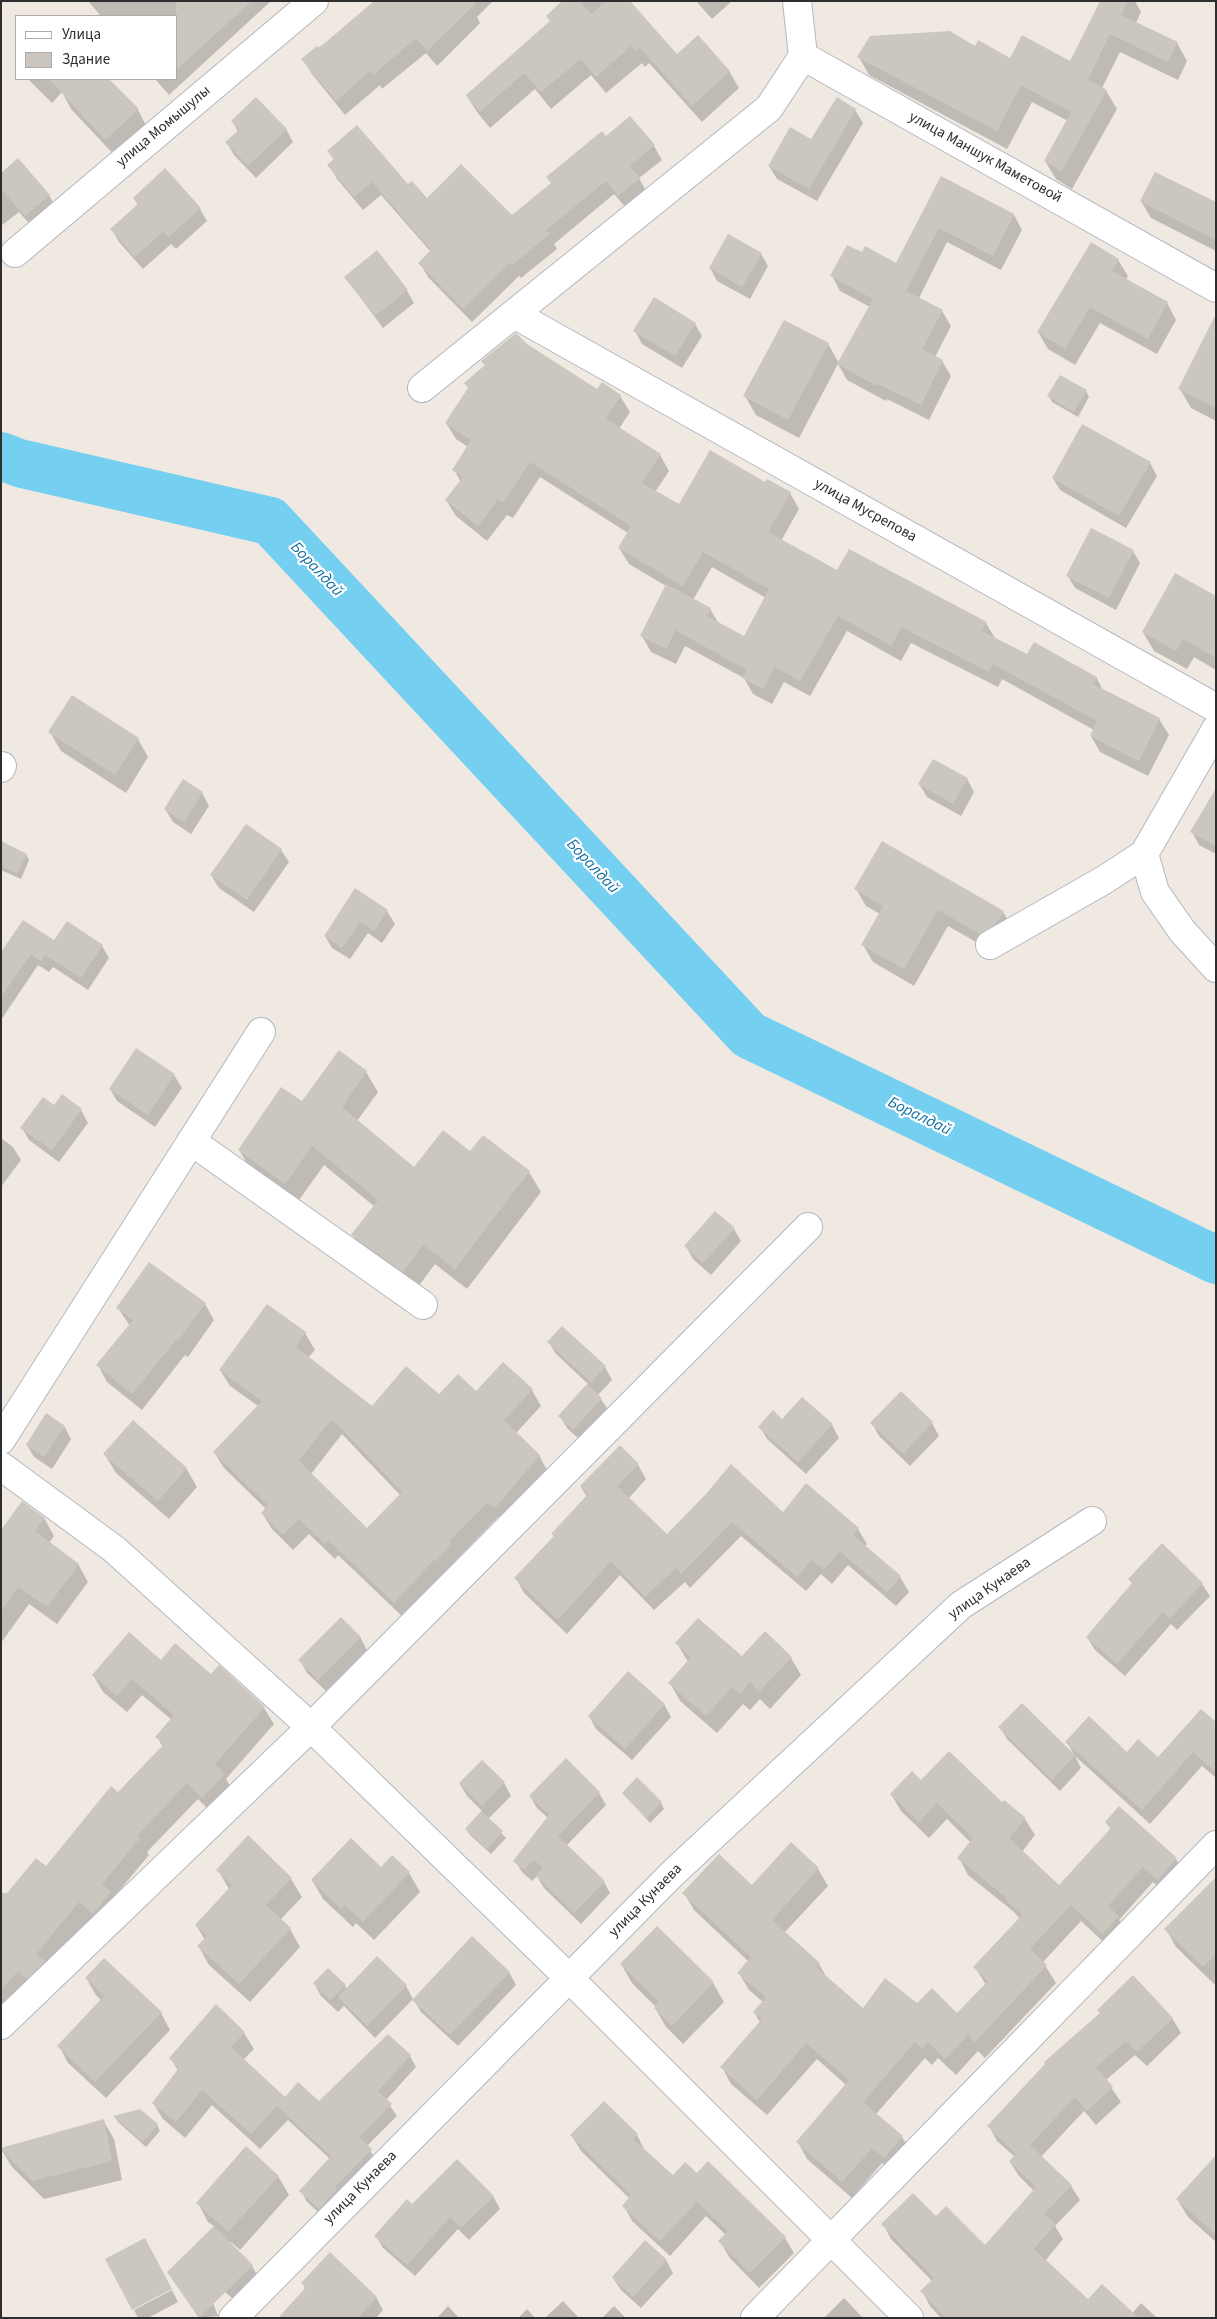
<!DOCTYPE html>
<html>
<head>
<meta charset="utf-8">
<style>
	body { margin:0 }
	#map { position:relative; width:1217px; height:2319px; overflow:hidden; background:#efe9e1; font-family:"Source Sans 3",sans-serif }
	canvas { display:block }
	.frame { position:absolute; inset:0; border:2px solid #2e2e2e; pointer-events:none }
	.legend { position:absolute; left:15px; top:15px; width:162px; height:65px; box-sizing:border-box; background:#fff; border:1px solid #ababab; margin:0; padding:6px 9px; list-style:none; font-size:15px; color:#2e2e2e }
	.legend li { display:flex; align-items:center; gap:10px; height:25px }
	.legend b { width:25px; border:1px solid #ababab }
</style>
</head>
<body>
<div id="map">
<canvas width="1217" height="2319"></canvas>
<div class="frame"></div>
<ul class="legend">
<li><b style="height:6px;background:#fff"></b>Улица</li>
<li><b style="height:14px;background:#cbc7bf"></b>Здание</li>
</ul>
</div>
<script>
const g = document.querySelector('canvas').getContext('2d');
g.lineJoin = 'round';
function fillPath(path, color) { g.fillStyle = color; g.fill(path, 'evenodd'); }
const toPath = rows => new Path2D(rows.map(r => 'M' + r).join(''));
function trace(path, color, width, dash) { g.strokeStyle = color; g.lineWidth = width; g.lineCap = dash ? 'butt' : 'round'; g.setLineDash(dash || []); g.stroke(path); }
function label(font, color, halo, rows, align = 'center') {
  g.font = font + ' "Source Sans 3",sans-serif'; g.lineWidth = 4.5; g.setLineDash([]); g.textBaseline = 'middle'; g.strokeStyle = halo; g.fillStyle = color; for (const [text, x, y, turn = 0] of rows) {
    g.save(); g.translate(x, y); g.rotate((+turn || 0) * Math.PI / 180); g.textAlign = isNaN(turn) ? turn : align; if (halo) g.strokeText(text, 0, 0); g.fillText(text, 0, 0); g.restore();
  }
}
const shadow = toPath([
	[88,1,271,1,169,95,155,79,176,79,176,16,101,16],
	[383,1,493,1,477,17,480,23,437,66,426,53,382,89,380,85,345,115,312,74,303,59],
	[578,1,629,1,677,55,729,71,739,88,702,122,649,63,645,67,642,63,606,93,591,75,551,109,535,89,490,128,477,112,467,96],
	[696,1,732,1,712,19],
	[1102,1,1135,1,1141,12,1136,23,1177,43,1187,61,1178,80,1120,52,1102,88,1106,91,1117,109,1072,189,1056,179,1045,161,1068,121,1032,102,1007,149,869,75,859,57,975,48,1011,59,1071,63],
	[28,79,64,79,67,84,73,79,108,79,138,110,148,129,117,158,71,109,62,92,52,103],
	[837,99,855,110,863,123,817,201,777,179,769,166,811,140],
	[233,122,286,129,293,142,256,178,234,155,227,143,238,132],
	[606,138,654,146,662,160,639,178,647,193,627,209,614,194,554,244,557,249,521,278,519,276,472,322,428,277,420,263,431,252,381,195,363,210,337,179,329,165,334,160,328,151,408,186,427,200,512,217],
	[1,174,49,195,56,208,33,228,19,212,1,226],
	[941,177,1014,215,1022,230,1001,270,947,242,919,298,942,311,951,326,935,357,942,361,951,376,929,420,887,399,886,401,847,380,838,364,799,438,756,415,745,396,828,344,839,363,870,307,840,291,832,276,862,254,896,265],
	[134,198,200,209,207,221,176,249,171,244,143,269,119,242,112,229,138,205],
	[1141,201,1216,204,1216,251,1151,218],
	[761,254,768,266,750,299,717,281,710,268],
	[1118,260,1128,276,1126,279,1167,303,1176,320,1157,354,1100,323,1075,365,1048,349,1038,332],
	[345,277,407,291,414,303,383,328],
	[695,324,702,336,682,368,642,344,635,331],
	[527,345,598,390,602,384,620,396,630,412,619,429,660,455,669,471,655,492,680,506,766,483,790,493,799,509,781,541,838,572,986,623,996,640,1028,656,1096,677,1103,690,1159,719,1169,735,1148,776,1100,752,1091,736,1094,730,1002,679,998,687,911,643,901,661,847,631,810,696,784,682,772,704,753,694,744,678,685,646,676,664,651,652,642,636,666,586,629,564,619,548,628,533,540,477,513,518,507,515,487,541,456,516,446,500,461,482,454,470,468,447,456,439,446,423,485,366,482,361],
	[712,567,766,598,744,638,719,624,710,609,693,600],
	[1216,347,1216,421,1191,408,1180,389],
	[1086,391,1089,397,1078,417,1052,402,1049,396],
	[1150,463,1157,476,1126,528,1060,490,1053,478],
	[1133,551,1140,563,1116,610,1075,588,1068,576],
	[1216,597,1216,670,1194,657,1187,669,1154,651,1143,632],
	[50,732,138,739,148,757,126,793,61,751],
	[967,779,974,792,961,816,927,797,919,784],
	[183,781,202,793,209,806,191,834,173,822,165,809],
	[1216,802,1216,854,1199,845,1192,832],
	[246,825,281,850,289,862,254,912,219,888,211,875],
	[1,843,26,854,29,860,21,879,1,870],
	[856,889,1003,912,1013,929,990,950,948,926,914,986,873,962,863,945,880,914,866,906],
	[356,890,387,911,395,924,382,943,368,933,350,959,332,948,325,936],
	[54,942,102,946,109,958,88,990,53,967,49,972,38,965,1,1020,1,955],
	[136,1050,174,1075,182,1088,155,1127,117,1101,110,1089],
	[366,1072,378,1092,357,1121,414,1169,471,1153,529,1172,541,1192,467,1289,435,1264,415,1291,364,1255,353,1235,375,1207,324,1165,297,1203,251,1170,239,1150,302,1103],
	[81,1110,88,1123,59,1162,29,1140,22,1128],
	[1,1138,13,1147,21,1160,1,1187],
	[734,1229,741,1241,711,1275,693,1259,686,1246],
	[205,1304,214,1320,188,1357,185,1355,142,1410,107,1382,98,1365,130,1326,118,1308],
	[267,1306,305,1333,315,1350,308,1358,372,1408,439,1396,532,1390,541,1406,516,1433,539,1455,548,1472,504,1523,498,1517,458,1558,459,1561,404,1618,338,1555,335,1559,309,1534,293,1550,272,1529,262,1513,266,1509,224,1468,214,1452,258,1406,230,1386,220,1370],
	[342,1434,400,1495,367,1530,311,1474],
	[562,1328,605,1367,612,1380,598,1395,609,1411,581,1441,567,1428,560,1416,588,1384,556,1354,549,1342],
	[901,1393,932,1423,939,1436,910,1466,879,1436,872,1423],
	[782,1421,832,1425,839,1438,806,1474,767,1439,760,1427],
	[64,1426,71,1439,52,1469,34,1457,27,1445],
	[105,1455,186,1468,197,1487,169,1519,116,1473],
	[638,1465,646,1479,628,1499,667,1536,706,1496,783,1513,807,1485,858,1529,867,1544,865,1546,900,1577,909,1592,896,1606,848,1565,832,1584,821,1574,806,1591,741,1536,690,1588,685,1582,654,1610,620,1575,567,1634,524,1593,516,1578,554,1537,553,1534,587,1497,581,1487],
	[44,1518,54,1536,49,1543,78,1564,88,1582,57,1624,29,1604,1,1643,1,1532],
	[1130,1579,1202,1584,1210,1596,1177,1630,1171,1624,1125,1676,1095,1650,1087,1637,1133,1585],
	[360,1637,367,1650,326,1691,307,1673,300,1660],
	[677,1643,742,1658,791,1658,801,1675,770,1709,760,1699,750,1710,743,1704,717,1733,680,1701,670,1683,688,1662],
	[161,1661,211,1676,264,1708,274,1724,226,1779,234,1792,213,1814,198,1799,147,1852,149,1855,113,1898,103,1930,90,1919,48,1969,1,2011,1,1921,46,1868,163,1747,157,1737,172,1720,142,1695,127,1712,103,1692,93,1675],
	[664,1704,671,1717,632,1760,596,1729,589,1716],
	[1216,1720,1216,1778,1202,1766,1150,1824,1075,1756,1081,1768,1060,1791,1007,1739,1000,1727,1074,1755,1067,1742,1158,1759],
	[566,1760,599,1793,606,1805,566,1846,604,1882,610,1893,581,1924,544,1888,537,1876,532,1881,522,1872,515,1861,548,1818,537,1808,530,1796],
	[482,1762,504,1783,511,1796,488,1819,506,1838,491,1854,470,1835,466,1829,482,1811,467,1796,460,1784],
	[921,1782,1002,1804,1025,1819,1035,1835,1022,1852,1059,1887,1111,1830,1106,1822,1176,1859,1186,1876,1168,1896,1153,1882,1119,1920,1127,1933,1112,1950,1081,1921,1043,1962,1056,1983,985,2058,978,2051,956,2075,938,2058,932,2065,925,2058,876,2114,902,2137,912,2154,894,2174,882,2163,852,2198,807,2159,798,2142,846,2085,817,2059,767,2115,731,2084,722,2067,760,2022,754,2012,763,2002,749,1990,739,1973,749,1962,694,1910,684,1893,752,1887,791,1844,818,1869,828,1886,784,1933,819,1964,828,1980,863,2010,918,2005,957,2015,986,1985,975,1967,1020,1919,1014,1912,968,1875,959,1858,971,1843,947,1819,929,1838,901,1811,891,1794],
	[623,1793,661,1803,664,1809,650,1823],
	[392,1857,409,1873,420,1892,374,1940,356,1923,353,1927,323,1899,312,1880,381,1868],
	[218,1870,291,1879,302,1897,280,1920,290,1929,300,1947,250,2002,209,1965,199,1947,205,1940,196,1925,229,1889],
	[1216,1879,1216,1982,1214,1984,1176,1947,1166,1929],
	[657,1927,713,1983,724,2002,683,2044,666,2027,655,2008,656,2007,632,1983,621,1964],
	[509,1972,516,1985,458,2046,421,2012,414,2000],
	[86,1978,161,2013,170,2030,106,2098,68,2063,59,2046,102,2001,96,1995],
	[314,1983,345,1986,347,1989,406,1986,413,1999,375,2038,344,2006,338,2012,321,1996],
	[1172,2018,1181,2033,1147,2066,1135,2055,1106,2080,1121,2102,1096,2125,1084,2111,1041,2157,1071,2186,1080,2200,1055,2226,1063,2239,1045,2261,1088,2301,1130,2316,1141,2303,1157,2318,941,2318,930,2306,922,2291,932,2281,891,2239,883,2224,936,2218,985,2247,1034,2191,1019,2176,1010,2162,1015,2157,997,2141,989,2126,1047,2065],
	[244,2033,254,2049,243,2060,284,2098,319,2103,410,2056,416,2067,386,2100,397,2116,367,2146,377,2161,326,2219,307,2202,301,2191,330,2159,288,2120,260,2149,212,2105,185,2138,163,2119,153,2103,178,2071,171,2058],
	[604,2102,637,2135,645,2151,673,2177,785,2238,794,2253,759,2288,729,2257,720,2241,726,2235,706,2216,670,2256,632,2221,624,2206,630,2199,581,2151,572,2136],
	[115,2117,157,2125,160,2131,146,2147,118,2122],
	[103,2120,114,2139,122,2180,44,2199,12,2167,1,2149],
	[246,2148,278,2176,289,2195,240,2250,231,2242,230,2243,252,2266,258,2277,234,2300,200,2269,218,2316,199,2318,169,2272,215,2227,208,2222,198,2203],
	[1216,2157,1216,2242,1188,2217,1177,2199],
	[493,2196,500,2209,469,2240,458,2229,415,2276,383,2248,376,2236,412,2205],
	[666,2260,673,2273,641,2308,621,2290,613,2278],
	[302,2283,376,2297,383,2310,376,2318,279,2318,306,2289],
	[172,2290,178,2302,148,2318,138,2318,134,2310],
	[844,2298,863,2318,824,2318],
	[563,2301,579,2318,545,2318],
	[448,2306,459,2318,437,2318],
	[614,2306,626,2318,602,2318],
	[527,2309,535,2318,518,2318]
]);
const river = toPath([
	[1,456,19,463,270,521,749,1035,1216,1260]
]);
const building = toPath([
	[176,1,252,1,176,70],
	[374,1,478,1,427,51,416,38,373,75,370,71,336,101,301,59,317,46,319,48],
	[562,1,580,1,591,14,606,1,630,1,677,54,698,35,730,71,692,106,639,47,635,51,631,46,596,77,581,59,541,92,524,73,480,112,466,95,550,21,546,16],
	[1100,1,1128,1,1121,15,1178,42,1168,62,1110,34,1088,79,1107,90,1062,171,1044,161,1071,112,1021,85,997,131,857,57,870,36,950,31,975,46,978,40,1010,58,1022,35,1070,61],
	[49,79,109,79,139,109,105,140],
	[256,97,287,129,248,166,225,142,239,130,231,121],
	[837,97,856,109,809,189,768,166,790,127,811,139],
	[630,116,655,145,630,166,640,178,618,196,606,181,546,230,550,234,512,265,510,262,463,309,418,263,431,250,372,182,354,197,327,165,334,159,327,151,357,125,408,184,412,181,427,198,461,164,512,215,551,183,546,177,602,131,606,136],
	[18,158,50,195,25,216,1,189,1,173],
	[165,168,201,208,168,237,163,232,135,257,110,229,138,204,133,198],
	[1155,172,1216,202,1216,240,1140,201],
	[941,176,1014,214,993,256,939,228,906,291,943,310,922,349,943,360,921,405,878,384,877,386,837,364,873,299,830,276,847,245,862,252,865,246,896,263],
	[728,234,762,253,742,287,709,268],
	[1091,242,1119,259,1112,271,1168,302,1148,339,1090,307,1065,349,1037,332],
	[377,250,408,290,375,316,344,277],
	[654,297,696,323,675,356,633,331],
	[1216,314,1216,408,1178,389],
	[784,320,829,343,788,420,743,396],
	[516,333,527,344,597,389,602,382,621,395,606,419,661,454,642,483,679,504,710,450,765,482,767,479,791,492,768,532,837,570,849,549,987,622,982,631,1027,654,1034,642,1097,677,1093,684,1160,718,1139,761,1090,736,1097,721,993,664,989,672,901,627,892,646,838,616,800,681,775,667,763,689,742,678,747,670,675,630,667,649,640,636,666,584,711,608,707,616,744,636,769,589,703,552,683,586,618,548,631,526,530,462,503,503,498,499,478,526,445,500,463,477,452,470,471,440,445,423,468,388,464,383,485,365,481,361],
	[1060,375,1087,390,1074,412,1047,396],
	[1082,424,1151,462,1119,516,1052,478],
	[1091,528,1134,550,1109,598,1066,576],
	[1175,573,1216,596,1216,658,1183,639,1176,651,1142,632],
	[72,695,139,738,115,775,48,732],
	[933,759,968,778,953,804,918,784],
	[183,779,203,792,184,822,164,809],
	[1216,788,1216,846,1190,832],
	[246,824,282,849,247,900,210,875],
	[1,841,27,854,17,874,1,866],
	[882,841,1004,911,996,924,980,934,938,910,904,969,861,945,883,906,854,889],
	[355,888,388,910,374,931,360,922,342,948,324,936],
	[23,920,54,940,67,921,103,945,81,978,45,955,41,961,31,954,1,997,1,952],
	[136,1048,175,1074,148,1115,109,1089],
	[339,1050,367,1071,342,1107,414,1167,443,1130,470,1151,483,1135,530,1171,455,1269,423,1245,403,1272,351,1235,378,1200,312,1146,285,1184,238,1150,281,1087,302,1101],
	[62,1094,82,1109,52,1150,20,1128,43,1097,54,1105],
	[715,1211,735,1228,703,1263,684,1246],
	[149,1262,206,1303,178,1341,176,1340,132,1394,96,1365,133,1320,116,1308],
	[267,1304,306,1332,296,1347,372,1406,406,1366,439,1394,458,1374,476,1391,503,1362,533,1389,504,1420,540,1455,495,1508,488,1502,449,1541,451,1544,436,1561,434,1560,394,1603,328,1540,325,1544,299,1519,283,1535,261,1513,268,1505,213,1452,262,1401,219,1370],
	[332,1419,402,1492,367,1528,299,1461],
	[562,1326,606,1366,591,1382,547,1342],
	[587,1384,602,1398,573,1430,558,1416],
	[901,1391,933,1422,903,1454,870,1423],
	[802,1397,833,1424,798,1462,758,1427,773,1410,782,1419],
	[46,1413,65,1426,44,1457,26,1445],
	[133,1420,187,1468,158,1501,103,1454],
	[620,1445,639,1464,617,1486,667,1534,705,1495,731,1464,783,1512,806,1483,859,1528,853,1535,901,1576,887,1592,840,1551,824,1570,812,1560,797,1577,732,1522,681,1574,676,1568,645,1597,611,1561,558,1620,514,1578,554,1536,551,1534,588,1494,580,1486],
	[22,1501,45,1518,35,1531,79,1564,47,1607,18,1587,1,1611,1,1530],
	[1162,1543,1203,1583,1170,1618,1163,1612,1117,1664,1086,1637,1132,1583,1128,1579],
	[341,1617,361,1637,318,1680,298,1660],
	[698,1618,742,1656,765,1631,792,1657,759,1692,750,1682,740,1694,732,1687,706,1716,668,1683,691,1657,675,1643],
	[129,1632,161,1660,175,1643,211,1674,219,1665,265,1707,215,1764,225,1774,202,1798,187,1783,137,1836,140,1838,102,1884,111,1892,93,1914,79,1902,36,1954,45,1961,27,1979,18,1971,1,1991,1,1893,7,1893,36,1858,46,1866,111,1786,118,1792,164,1744,155,1737,174,1715,132,1679,117,1696,92,1675],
	[628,1671,665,1704,625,1749,588,1716],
	[1022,1703,1075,1755,1052,1780,998,1727],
	[1201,1709,1216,1722,1216,1772,1193,1752,1142,1810,1065,1742,1089,1716,1127,1752,1138,1739,1158,1757],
	[949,1751,1002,1802,1004,1800,1026,1818,1009,1838,1059,1885,1111,1828,1105,1822,1119,1806,1177,1858,1158,1880,1143,1867,1108,1906,1119,1916,1102,1934,1071,1905,1030,1949,1047,1965,975,2042,968,2035,945,2059,928,2042,922,2049,915,2042,863,2102,903,2136,884,2158,872,2148,842,2182,796,2142,849,2080,806,2043,757,2100,720,2067,762,2019,753,2012,766,1997,737,1973,751,1957,682,1893,719,1854,752,1885,791,1842,819,1868,772,1920,820,1963,816,1967,863,2008,885,1978,917,2003,932,1988,957,2013,988,1981,973,1967,1022,1915,1005,1899,1007,1898,957,1858,973,1838,937,1803,919,1822,890,1794,912,1771,921,1780],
	[566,1758,600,1792,558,1836,605,1881,574,1913,536,1876,543,1868,534,1860,524,1870,513,1861,549,1815,529,1796],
	[482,1760,505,1782,482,1806,459,1783],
	[637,1777,662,1802,646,1818,622,1793],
	[481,1811,503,1831,487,1849,465,1829],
	[248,1835,292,1878,266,1905,291,1928,239,1984,197,1946,207,1936,195,1925,232,1885,216,1870],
	[351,1838,381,1867,392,1855,410,1872,363,1922,345,1905,341,1909,311,1880],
	[1216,1877,1216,1954,1203,1967,1164,1929],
	[657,1926,714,1982,672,2026,654,2008,659,2002,620,1964],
	[472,1936,510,1972,450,2035,412,2000],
	[377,1956,407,1985,367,2026,338,1997],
	[104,1958,162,2012,95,2082,57,2046,104,1996,85,1978],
	[328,1968,346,1985,330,2000,313,1983],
	[1133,1975,1173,2018,1137,2052,1126,2041,1096,2067,1113,2087,1087,2111,1075,2097,1030,2145,1072,2185,1044,2214,1056,2224,1034,2249,1088,2299,1102,2284,1139,2318,946,2318,920,2291,934,2278,881,2224,913,2193,936,2216,946,2206,985,2245,1036,2187,1009,2161,1016,2154,987,2126,1045,2064,1044,2062,1100,2013,1097,2010],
	[216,2004,245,2032,231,2047,285,2097,251,2134,202,2090,176,2122,152,2103,179,2068,169,2058],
	[388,2034,411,2055,378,2091,392,2104,359,2137,372,2149,335,2187,337,2189,319,2209,299,2191,331,2156,277,2106,298,2082,319,2101],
	[604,2101,638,2134,633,2139,673,2175,685,2162,697,2173,708,2161,786,2237,750,2273,718,2241,728,2231,697,2202,660,2241,622,2206,631,2195,570,2135],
	[140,2109,158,2124,143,2142,113,2116],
	[104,2119,112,2161,32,2181,1,2150,1,2148],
	[246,2146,279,2176,228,2232,196,2203],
	[1216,2155,1216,2235,1176,2199],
	[457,2159,494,2196,461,2228,450,2217,407,2265,374,2236,407,2199,412,2204],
	[214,2226,253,2265,199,2318,167,2272],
	[145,2238,172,2289,132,2310,105,2259],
	[645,2240,667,2260,633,2297,612,2277],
	[330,2252,377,2297,358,2318,278,2318,306,2287,301,2283]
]);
const minor = toPath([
	[797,1,803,56],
	[803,56,1216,288],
	[15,253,314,1],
	[514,314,1216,708],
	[422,388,769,108,803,56],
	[1,768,2,766],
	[1144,854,1155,892,1183,932,1216,968],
	[990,945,1104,880,1144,854,1216,729],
	[191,1141,423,1305],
	[1,1440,261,1032],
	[1,1466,114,1549,311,1727,569,1978,909,2318],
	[1,2025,311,1727,808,1227],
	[233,2318,672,1874,961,1605,1092,1521],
	[755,2318,1216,1845]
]);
const streetNames = [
	["улица Момышулы",164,127,-40],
	["улица Маншук Маметовой",985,158,29],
	["улица Мусрепова",865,511,29],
	["улица Кунаева",990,1589,-35],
	["улица Кунаева",646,1901,-45],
	["улица Кунаева",361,2188,-45]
];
const waterNames = [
	["Боралдай",316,570,47],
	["Боралдай",592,867,47],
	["Боралдай",919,1117,26]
];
fillPath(shadow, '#0003');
trace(river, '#75cff0', 48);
fillPath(building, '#cbc7bf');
trace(minor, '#b4b7c1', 30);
trace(minor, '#fff', 28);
label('15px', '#2e2e2e', '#fff', streetNames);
label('italic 16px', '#0d6fa3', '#fff', waterNames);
</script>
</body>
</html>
